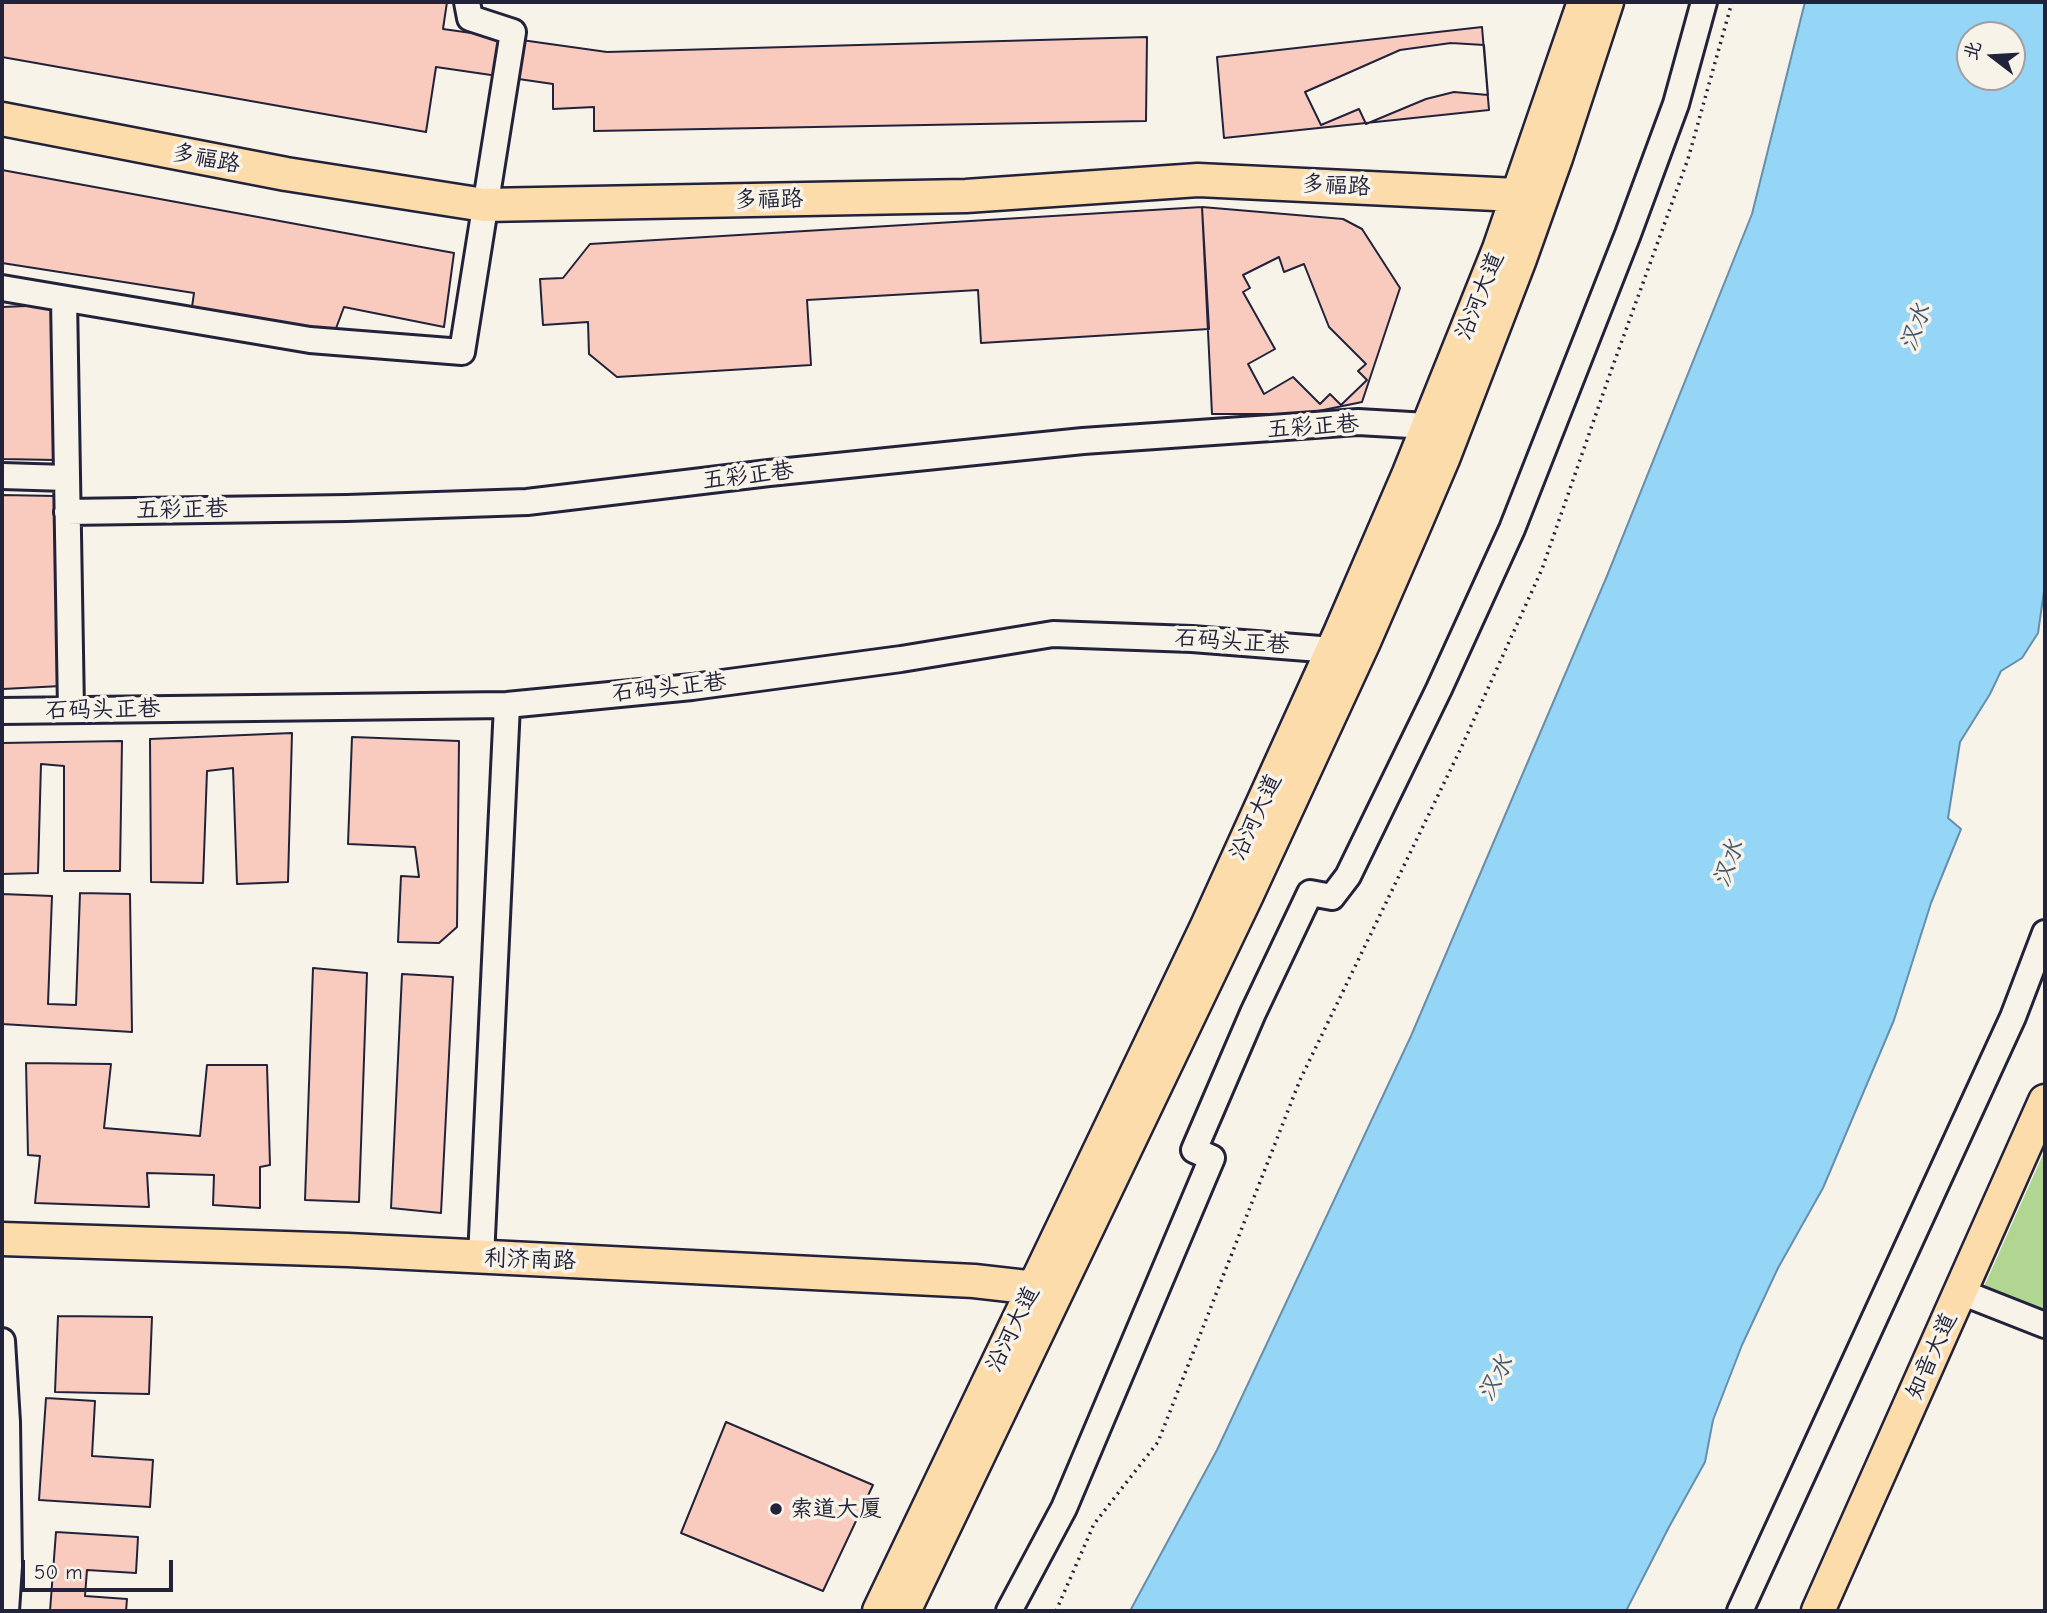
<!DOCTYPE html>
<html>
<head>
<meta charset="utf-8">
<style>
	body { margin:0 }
	#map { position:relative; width:2047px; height:1613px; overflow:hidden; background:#f7f3e8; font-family:"Comic Neue","LXGW WenKai TC",sans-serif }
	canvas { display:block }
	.frame { position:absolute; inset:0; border:4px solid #22223b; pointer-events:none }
	.north { position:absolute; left:1956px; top:21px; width:70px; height:70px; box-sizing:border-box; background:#f7f3e8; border:2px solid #a29fa3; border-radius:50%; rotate:287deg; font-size:19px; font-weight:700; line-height:28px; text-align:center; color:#22223b }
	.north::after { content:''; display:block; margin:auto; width:24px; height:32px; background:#22223b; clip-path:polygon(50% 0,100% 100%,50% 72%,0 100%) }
	.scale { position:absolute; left:21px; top:1560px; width:152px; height:32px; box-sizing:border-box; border:4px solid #22223b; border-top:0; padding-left:9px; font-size:21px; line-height:24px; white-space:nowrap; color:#22223b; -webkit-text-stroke:5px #f7f3e8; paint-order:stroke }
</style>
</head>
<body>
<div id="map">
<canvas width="2047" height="1613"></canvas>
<div class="frame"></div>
<div class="north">北</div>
<div class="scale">50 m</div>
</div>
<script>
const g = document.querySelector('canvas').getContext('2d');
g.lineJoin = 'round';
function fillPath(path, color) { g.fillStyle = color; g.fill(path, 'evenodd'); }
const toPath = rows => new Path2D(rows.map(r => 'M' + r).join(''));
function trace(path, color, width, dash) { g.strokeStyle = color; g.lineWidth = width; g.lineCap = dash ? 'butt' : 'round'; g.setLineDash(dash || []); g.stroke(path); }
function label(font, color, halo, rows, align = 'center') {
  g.font = font + ' "Comic Neue","LXGW WenKai TC",sans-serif'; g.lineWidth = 7; g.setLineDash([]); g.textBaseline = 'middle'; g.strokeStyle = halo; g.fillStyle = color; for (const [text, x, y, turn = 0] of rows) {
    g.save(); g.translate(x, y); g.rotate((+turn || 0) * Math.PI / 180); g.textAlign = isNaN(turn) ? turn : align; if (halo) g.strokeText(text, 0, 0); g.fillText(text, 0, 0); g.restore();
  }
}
const green = toPath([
	[2045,1150,2045,1314,1983,1289]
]);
const water = toPath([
	[1805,2,2045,2,2045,584,2038,633,2022,658,2001,671,1990,694,1960,742,1948,818,1961,829,1931,903,1894,1020,1823,1188,1778,1268,1742,1345,1713,1420,1705,1462,1669,1527,1626,1611,1130,1611,1217,1450,1411,1036,1607,576,1752,214,1805,2],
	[1970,35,2012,35,2012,77,1970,77,1970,35]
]);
const building = toPath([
	[2,2,447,2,443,29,607,52,1147,37,1146,121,594,131,594,107,553,109,553,84,436,67,426,132,2,57,2,2],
	[1482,27,1489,110,1224,138,1217,57,1482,27],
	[1451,43,1484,45,1488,95,1454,92,1426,99,1366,124,1359,109,1321,125,1305,92,1400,50,1451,43],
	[2,170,454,253,444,327,344,307,335,331,192,307,194,293,2,263,2,170],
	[1202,207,1209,329,981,343,978,290,807,300,811,365,617,377,589,354,588,322,543,325,540,279,563,278,590,244,1202,207],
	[1202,207,1343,219,1362,229,1400,288,1362,402,1304,414,1212,414,1202,207],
	[1279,257,1284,272,1304,264,1329,327,1366,364,1358,371,1367,380,1341,405,1330,394,1320,404,1293,377,1264,394,1248,364,1275,349,1243,292,1250,288,1243,275,1279,257],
	[51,305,55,460,2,459,2,307,51,305],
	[2,495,55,496,61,686,3,689,2,495],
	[292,733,288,882,237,884,233,768,207,771,203,883,151,882,150,739,292,733],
	[352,737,459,741,457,927,439,943,398,942,401,876,419,877,415,847,348,844,352,737],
	[122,741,120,871,64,871,64,766,41,764,38,873,2,874,2,743,122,741],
	[80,893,130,894,132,1032,2,1024,2,894,52,896,48,1004,76,1005,80,893],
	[313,968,367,973,359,1202,305,1200,313,968],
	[402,974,453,977,441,1213,391,1208,402,974],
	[26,1063,111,1064,104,1128,200,1136,207,1065,267,1065,270,1165,260,1167,260,1208,213,1205,214,1175,147,1173,149,1207,35,1203,40,1156,28,1155,26,1063],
	[58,1316,152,1317,149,1394,55,1392,58,1316],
	[46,1398,95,1401,92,1456,153,1460,150,1507,39,1500,46,1398],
	[726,1422,873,1485,823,1591,681,1533,726,1422],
	[56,1532,138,1537,136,1573,87,1570,85,1596,127,1599,126,1611,50,1611,56,1532]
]);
const path = toPath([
	[1056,1611,1094,1524,1158,1442,1300,1080,1461,748,1542,569,1611,371,1688,159,1732,2]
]);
const minor = toPath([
	[2,288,310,340,462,352,513,32,470,18,467,2],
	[64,299,71,710],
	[2,476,66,478],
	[67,512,347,508,527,502,769,473,1083,441,1358,422,1428,426],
	[2,711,507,705,692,687,901,659,1053,634,1192,639,1333,650],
	[481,1258,507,705],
	[1961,1292,2045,1325],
	[2,1341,7,1422,9,1566,6,1611],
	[1009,1611,1064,1508,1212,1158,1194,1150,1253,1013,1310,893,1332,897,1348,876,1439,689,1512,529,1628,234,1676,104,1704,2],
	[1740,1611,2013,1017,2045,933]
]);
const major = toPath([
	[2,119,286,174,484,205,966,196,1198,180,1517,195,1535,193],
	[2,1239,348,1250,974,1281,1053,1290],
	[879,1611,1207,926,1340,633,1409,473,1499,249,1584,2],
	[904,1611,1246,897,1363,644,1413,529,1443,459,1520,259,1556,158,1607,2],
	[1818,1611,2045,1101]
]);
const markers = [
	[776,1509,7,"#22223b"]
];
const streetNames = [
	["多福路",206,159,11],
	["多福路",1336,186,3],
	["多福路",769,200,-1],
	["沿河大道",1480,296,-68],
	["五彩正巷",1313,427,-4],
	["五彩正巷",748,476,-7],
	["五彩正巷",182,510,-1],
	["石码头正巷",1232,642,4],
	["石码头正巷",669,688,-6],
	["石码头正巷",103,710,-1],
	["沿河大道",1256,817,-65],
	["利济南路",530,1260,2],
	["沿河大道",1013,1329,-64],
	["知音大道",1932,1356,-66]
];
const poiNames = [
	["索道大厦",790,1509]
];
const waterNames = [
	["汉水",1916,328,-71],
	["汉水",1729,864,-71],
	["汉水",1496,1379,-62]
];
fillPath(green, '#b1d691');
fillPath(water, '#95d6f7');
trace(water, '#678eac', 2);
fillPath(building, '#f9cbbe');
trace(building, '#22223b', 2);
trace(minor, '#22223b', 30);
trace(major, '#22223b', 37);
trace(path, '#22223b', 3.5, [2, 5]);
trace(minor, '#f7f3e8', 24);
trace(major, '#fddcac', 32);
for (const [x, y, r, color] of markers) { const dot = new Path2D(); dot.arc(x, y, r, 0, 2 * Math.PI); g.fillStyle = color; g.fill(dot); trace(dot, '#f7f3e8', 2.5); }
label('23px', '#22223b', '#f7f3e8', streetNames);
label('23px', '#22223b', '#f7f3e8', poiNames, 'left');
label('italic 24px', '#445873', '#f7f3e8', waterNames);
</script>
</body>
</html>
